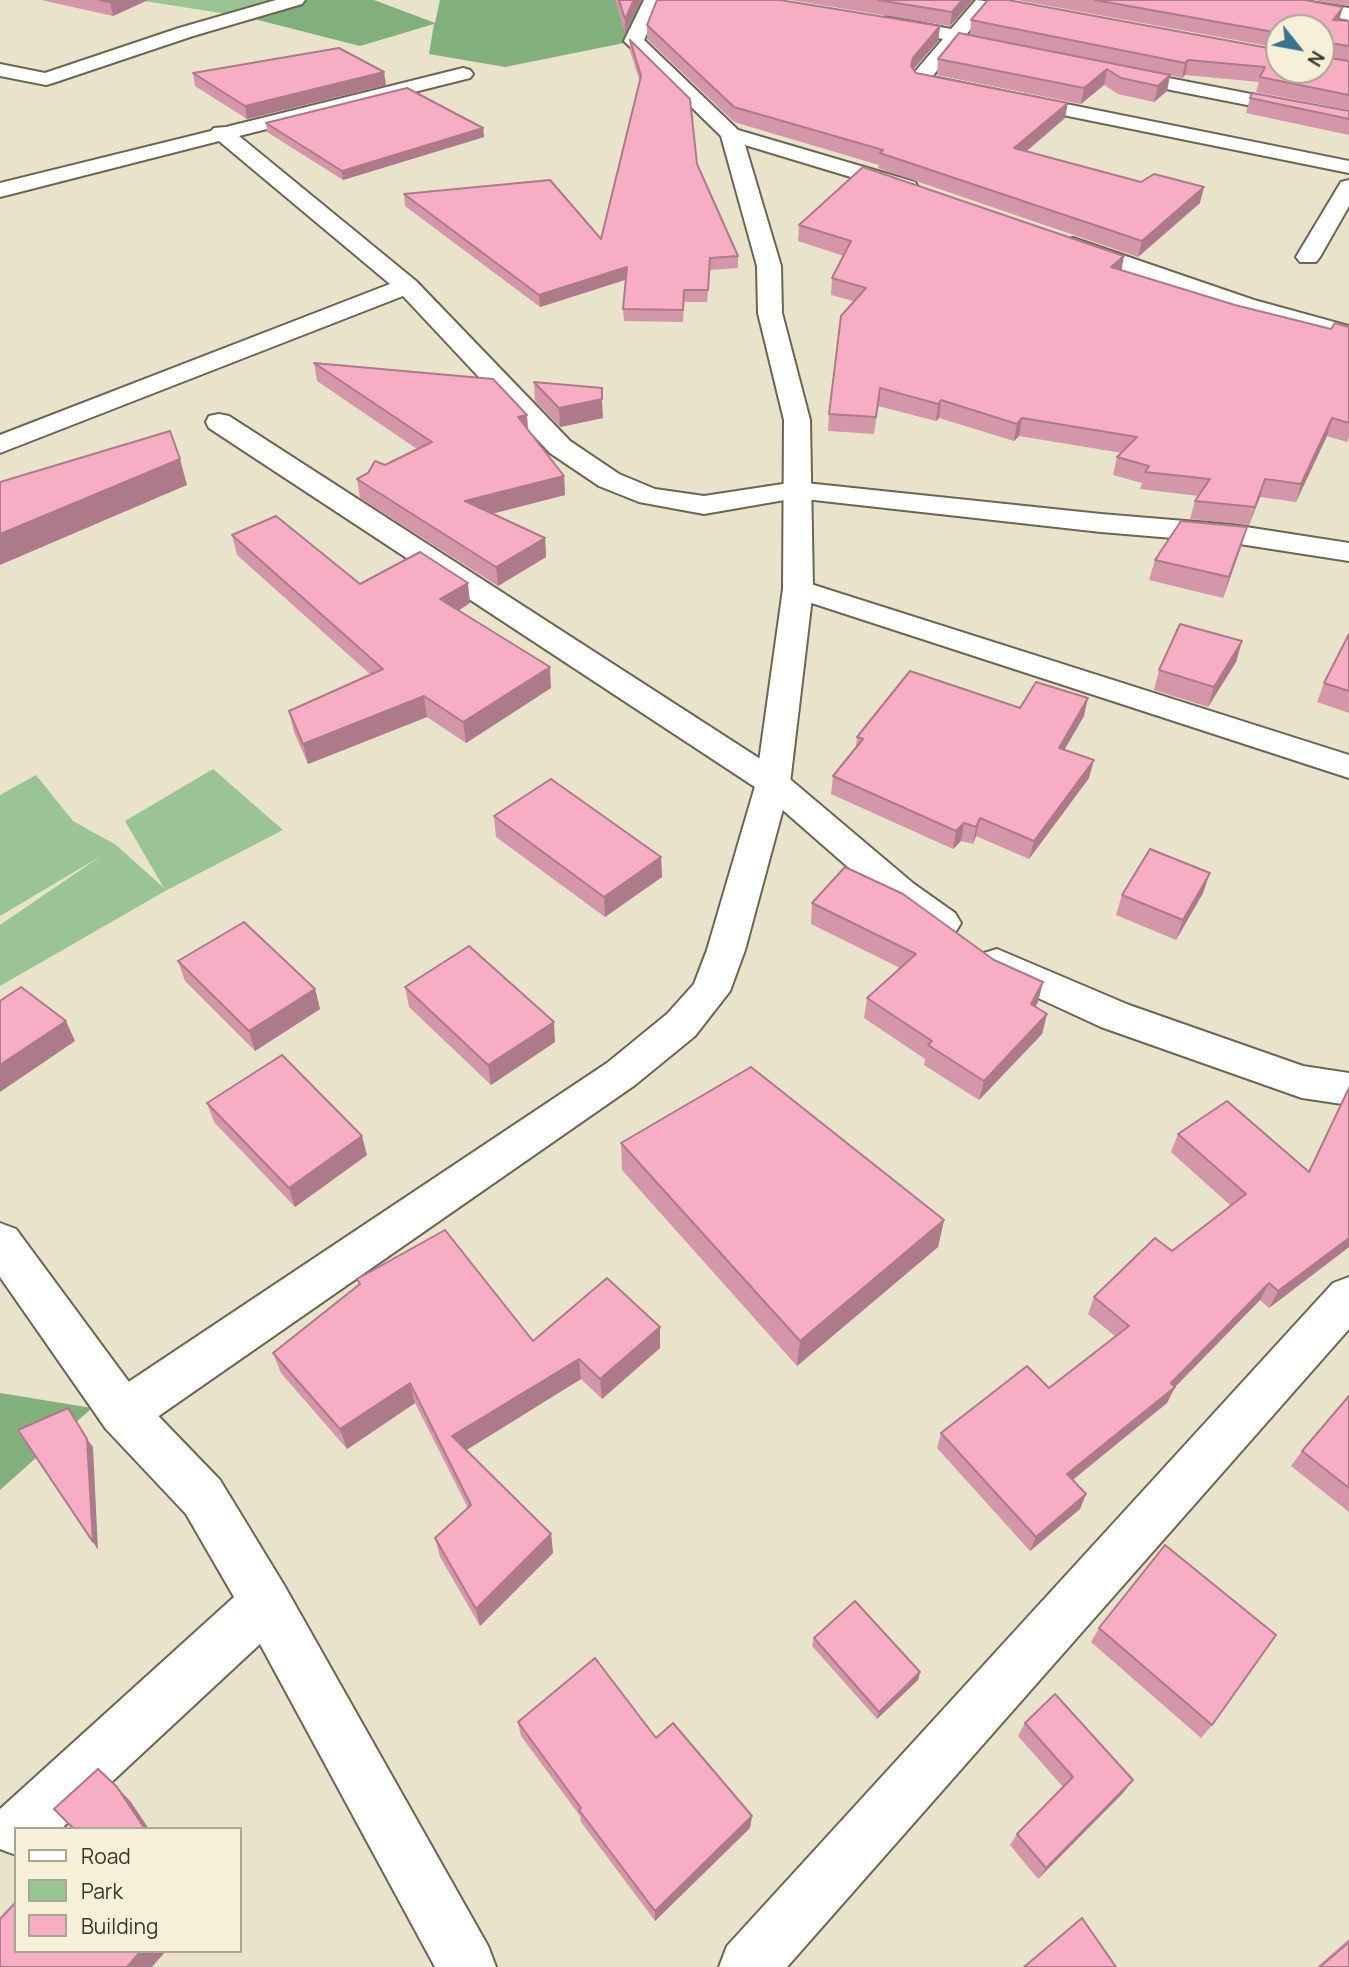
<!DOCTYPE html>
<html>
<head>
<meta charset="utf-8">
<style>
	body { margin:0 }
	#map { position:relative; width:1349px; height:1967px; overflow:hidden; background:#e9e3cc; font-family:Manrope,sans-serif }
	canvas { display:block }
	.legend { position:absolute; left:14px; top:1827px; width:228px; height:126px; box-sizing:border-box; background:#f6f0d9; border:2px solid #aaa694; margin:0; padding:9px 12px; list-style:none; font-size:21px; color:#38362d }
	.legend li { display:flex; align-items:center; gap:14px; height:35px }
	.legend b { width:35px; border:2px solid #aaa694 }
	.north { position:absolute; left:1265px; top:14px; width:70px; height:70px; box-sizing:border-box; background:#f6f0d9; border:2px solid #aaa694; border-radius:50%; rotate:121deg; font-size:19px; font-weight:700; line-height:28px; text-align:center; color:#38362d }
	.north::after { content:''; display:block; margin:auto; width:24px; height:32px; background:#39728c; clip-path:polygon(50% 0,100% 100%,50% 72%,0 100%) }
</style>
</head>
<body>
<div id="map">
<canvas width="1349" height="1967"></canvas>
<ul class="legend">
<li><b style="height:9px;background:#fff"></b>Road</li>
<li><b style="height:19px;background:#9ac495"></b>Park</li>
<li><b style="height:19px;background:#f7aec4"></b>Building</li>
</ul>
<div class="north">N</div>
</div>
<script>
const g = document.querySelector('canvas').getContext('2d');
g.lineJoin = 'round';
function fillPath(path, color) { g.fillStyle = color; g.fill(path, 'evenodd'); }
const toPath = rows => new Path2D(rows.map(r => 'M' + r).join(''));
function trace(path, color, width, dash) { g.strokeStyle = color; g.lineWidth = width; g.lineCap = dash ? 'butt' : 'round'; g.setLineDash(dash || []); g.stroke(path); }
const green = toPath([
	[137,0,286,0,234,15],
	[213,769,283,830,167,890,0,986,0,925,101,856,0,916,0,795,36,775,73,821,116,845,164,888,125,821]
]);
const forest = toPath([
	[304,0,374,0,435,23,440,0,648,0,634,41,505,67,429,54,434,24,360,46,250,18],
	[0,1393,92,1408,0,1490]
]);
const minor = toPath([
	[276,0,305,0,302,4,193,36,53,83,46,85,0,76,0,64,45,73,179,28,276,0],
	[976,0,993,2,966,35,971,40,1010,48,1013,52,1003,58,956,46,932,77,1349,161,1349,173,915,85,912,81,913,74,943,39,880,27,878,23,880,19,887,17,951,29,976,0],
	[1256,0,1298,0,1349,8,1349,20,1265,5,1256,0],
	[463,68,470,70,473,74,470,78,239,136,416,281,570,441,619,474,655,489,704,496,796,482,1101,514,1233,525,1349,543,1349,561,1233,543,1101,532,796,498,704,514,639,502,599,486,550,453,403,296,0,453,0,435,390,284,219,141,0,197,0,183,211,131,214,128,226,127,463,68],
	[1117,68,1349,113,1349,125,1110,78,1107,74,1117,68],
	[1349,180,1349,206,1320,257,1316,262,1300,262,1296,257,1341,182,1349,180],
	[219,414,229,416,785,775,914,884,955,913,961,923,955,933,942,937,929,933,888,902,761,791,209,428,206,422,209,416,219,414],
	[798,580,1349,755,1349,778,787,595,783,589,787,583,798,580],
	[997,949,1129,1005,1303,1066,1349,1073,1349,1105,1302,1098,1101,1027,984,973,978,963,984,953,997,949],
	[0,1223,16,1229,140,1397,220,1480,284,1585,488,1946,496,1967,435,1967,260,1644,61,1829,16,1829,16,1855,0,1849,0,1809,234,1597,186,1514,106,1429,0,1277,0,1223],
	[1349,1277,1349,1329,787,1967,719,1967,727,1946,1333,1283,1349,1277]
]);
const tertiary = toPath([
	[644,0,662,0,644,40,738,130,915,182,918,187,915,192,907,194,745,145,781,266,782,313,810,420,813,589,790,783,745,950,730,991,695,1036,635,1085,140,1429,123,1435,106,1429,99,1413,106,1397,607,1063,667,1014,694,984,707,950,756,783,783,589,784,420,758,313,757,266,721,136,624,41,644,0],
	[1073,238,1254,300,1349,326,1349,342,1236,310,1065,250,1061,245,1065,240,1073,238]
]);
const wall = toPath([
	[41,0,148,0,113,16],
	[615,0,641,0,625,33],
	[791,0,973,0,950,26],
	[1017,0,1305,0,1339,20,1349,21,1349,110,1256,92,1259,82,1185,75,1182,78,1170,75,1167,91,1154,102,1118,94,1104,85,1081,104,937,75,938,59,1119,65,970,35,971,20,1321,70,1279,28,1279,48],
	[1314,0,1349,0,1349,6],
	[647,25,940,26,938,41,913,69,916,73,1065,118,1026,152,1200,203,1138,257,878,168,879,165,734,122,647,39],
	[630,40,697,164,738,256,738,268,710,270,707,302,684,302,683,322,624,321,623,309,626,280,540,307,405,206,404,194,601,239,640,82,630,51],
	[193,73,386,85,247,119,195,86],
	[1250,98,1349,111,1349,135,1246,113],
	[266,123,483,128,484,137,343,180,267,132],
	[799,225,1121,270,1235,305,1331,329,1349,327,1349,437,1347,442,1327,436,1296,502,1260,497,1249,525,1190,519,1195,501,1199,496,1140,489,1142,483,1113,475,1117,457,1122,453,1019,436,1014,441,939,418,936,421,878,406,874,434,828,431,829,414,853,301,831,295,832,278,844,256,798,241],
	[314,363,527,415,528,430,564,476,565,495,492,514,545,538,546,557,498,586,360,498,357,479,417,449,317,381],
	[534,382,603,418,560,427,535,401],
	[232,535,360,584,470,603,458,611,551,688,466,743,427,717,308,764,294,732,289,711,371,675,237,555],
	[1241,547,1223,598,1149,580,1155,560],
	[1349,634,1349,713,1317,702,1324,683],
	[1242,641,1236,662,1208,707,1154,690,1159,670],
	[1020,708,1084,716,1064,750,1089,778,1029,859,976,836,973,844,961,841,953,849,831,794,833,776,856,748,857,737],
	[494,816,661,857,662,877,605,917,496,837],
	[1203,893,1176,940,1116,915,1122,895],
	[812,903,1038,1002,1035,1007,1047,1014,1042,1034,979,1100,924,1065,925,1059,864,1018,867,998,900,968,811,924],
	[178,961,315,989,320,1009,255,1051,185,981],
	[405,987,555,1042,491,1085,409,1007],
	[1349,1088,1349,1247,1269,1308,1260,1300,1175,1387,1167,1403,1073,1480,1086,1494,1080,1509,1030,1551,937,1448,941,1433,1049,1388,1115,1336,1088,1314,1094,1297,1172,1251,1231,1206,1171,1152,1178,1134,1309,1171],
	[207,1103,367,1155,295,1207,214,1122],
	[621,1143,944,1220,938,1247,797,1366,622,1170],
	[357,1279,533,1341,660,1327,660,1348,602,1399,581,1379,466,1450,551,1534,553,1553,480,1626,440,1557,435,1538,468,1508,415,1403,347,1449,281,1373,273,1353,359,1285],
	[1349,1396,1349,1512,1291,1466,1302,1451],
	[1099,1628,1212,1725,1201,1738,1091,1642],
	[814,1638,920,1672,918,1680,877,1719,812,1646],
	[518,1722,656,1738,752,1816,750,1828,655,1921,581,1822,580,1816,521,1736],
	[1025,1723,1133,1780,1123,1793,1038,1879,1010,1845,1017,1834,1063,1787,1018,1736],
	[1349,1939,1349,1967,1317,1967]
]);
const shadedWall = toPath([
	[115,0,148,0,113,16,110,2],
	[634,0,641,0,625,33,625,19],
	[962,0,973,0,950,26,952,12],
	[1343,7,1339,21,1333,20],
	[940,26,938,41,911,72,909,81,913,58],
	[1188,60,1185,75,1182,78,1185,63],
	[1107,69,1104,85,1081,104,1084,88],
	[384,72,386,85,247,119,245,106],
	[1170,75,1167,91,1154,102,1158,86],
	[1068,103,1065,118,1011,164,1014,148],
	[483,128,484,137,343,180,342,171],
	[1204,187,1200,203,1138,257,1142,241],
	[1124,256,1121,273,1111,267],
	[627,267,627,279,540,307,539,295],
	[602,399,603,418,560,427,559,408],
	[941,400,939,418,936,421,938,404],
	[527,415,528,434,518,417],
	[1022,418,1019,436,1014,441,1017,424],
	[1332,418,1327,436,1296,502,1301,484],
	[180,459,187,485,0,565,0,534],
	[564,476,565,495,467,520,465,501],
	[1265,479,1260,497,1249,525,1255,507],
	[1247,527,1241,547,1223,598,1229,577],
	[545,538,546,557,498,586,496,567],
	[468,583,470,603,443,620,440,599],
	[1242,641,1236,662,1208,707,1214,687],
	[550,667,551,688,466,743,463,722],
	[424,696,427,717,308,764,303,744],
	[1088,698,1084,716,1055,766,1059,748],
	[1094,760,1089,778,1029,859,1034,841],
	[980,818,976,836,973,844,976,827],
	[964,823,961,841,953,849,956,831],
	[661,857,662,877,605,917,604,897],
	[1210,873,1203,893,1176,940,1183,920],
	[1043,982,1038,1002,1026,1024,1031,1004],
	[315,989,320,1009,255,1051,249,1031],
	[1047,1014,1042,1034,979,1100,984,1081],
	[66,1021,75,1041,0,1092,0,1065],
	[554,1022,555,1042,491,1085,488,1065],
	[362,1136,367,1155,295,1207,289,1188],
	[944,1220,938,1247,797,1366,800,1341],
	[1349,1238,1349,1247,1269,1308,1278,1291],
	[1269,1283,1260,1300,1175,1387,1167,1403,1061,1489,1067,1474,1171,1383],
	[660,1327,660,1348,602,1399,600,1379],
	[579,1359,581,1379,457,1456,452,1436],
	[410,1383,415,1403,347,1449,340,1429],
	[87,1439,93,1447,98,1550,93,1542],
	[1086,1494,1080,1509,1030,1551,1036,1537],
	[551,1534,553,1553,480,1626,476,1609],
	[920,1672,918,1680,877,1719,879,1712],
	[1133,1780,1123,1793,1038,1879,1046,1868],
	[117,1787,131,1802,149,1829,145,1829],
	[752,1816,750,1828,655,1921,655,1911],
	[141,1951,166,1951,152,1967,127,1967]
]);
const building = toPath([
	[99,0,115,0,110,2,99,0],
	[619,0,634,0,625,19,619,0],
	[657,0,780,0,940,26,913,58,911,66,916,73,1068,103,1014,148,1141,182,1154,174,1204,187,1142,241,880,153,883,150,734,107,647,25,657,0],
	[878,0,962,0,952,12,878,0],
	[988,0,1008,0,1279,50,1279,70,1321,70,1321,28,1279,28,1279,33,1095,0,1305,0,1343,7,1333,20,1349,21,1349,46,1323,42,1323,57,1349,61,1349,95,1260,77,1265,67,1188,60,1185,63,971,20,988,0],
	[959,33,1170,75,1158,86,1121,78,1107,69,1084,88,938,59,959,33],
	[630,40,690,99,697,164,738,256,710,258,708,290,684,290,683,310,623,309,627,267,539,295,404,194,550,180,601,239,641,76,630,40],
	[339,48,384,72,245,106,193,73,339,48],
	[407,88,483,128,342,171,266,123,407,88],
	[1252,93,1349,111,1349,119,1250,98,1252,93],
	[863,167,1124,256,1111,267,1235,305,1331,329,1335,323,1349,327,1349,423,1332,418,1301,484,1265,479,1255,507,1195,501,1210,479,1145,472,1149,466,1117,457,1137,437,1022,418,1017,424,941,400,938,404,880,388,876,417,829,414,841,316,866,288,832,278,851,241,799,225,863,167],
	[314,363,493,379,527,415,518,417,564,476,465,501,545,538,496,567,357,479,368,473,375,461,385,465,432,442,314,363],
	[534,382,602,388,602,399,559,408,534,382],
	[170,431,180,459,0,534,0,482,170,431],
	[276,516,360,584,420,552,468,583,440,599,550,667,463,722,424,696,303,744,289,711,383,669,232,535,276,516],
	[1181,521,1247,527,1229,577,1155,560,1181,521],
	[1180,624,1242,641,1214,687,1159,670,1180,624],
	[1349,634,1349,691,1324,683,1349,634],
	[910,671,1020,708,1036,682,1088,698,1059,748,1094,760,1034,841,980,818,976,827,964,823,956,831,833,776,863,739,857,737,910,671],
	[551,779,661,857,604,897,494,816,551,779],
	[1150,849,1210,873,1183,920,1122,895,1150,849],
	[845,867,903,894,994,960,1043,982,1031,1004,1047,1014,984,1081,928,1045,932,1041,867,998,916,954,812,903,845,867],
	[244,922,315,989,249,1031,178,961,244,922],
	[469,946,554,1022,488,1065,405,987,469,946],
	[21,987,66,1021,0,1065,0,1001,21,987],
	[282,1055,362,1136,289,1188,207,1103,282,1055],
	[751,1067,944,1220,800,1341,621,1143,751,1067],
	[1349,1088,1349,1238,1278,1291,1269,1283,1171,1383,1175,1387,1067,1474,1086,1494,1036,1537,941,1433,1027,1366,1049,1388,1129,1326,1094,1297,1155,1238,1172,1251,1246,1194,1178,1134,1227,1101,1309,1172,1349,1088],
	[445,1230,533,1341,607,1278,660,1327,600,1379,579,1359,452,1436,551,1534,476,1609,435,1538,471,1505,410,1383,340,1429,273,1353,360,1284,357,1279,445,1230],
	[1349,1396,1349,1488,1302,1451,1349,1396],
	[68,1408,87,1439,93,1542,18,1430,68,1408],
	[1165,1545,1276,1635,1212,1725,1099,1628,1165,1545],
	[855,1601,920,1672,879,1712,814,1638,855,1601],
	[595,1658,656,1738,673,1723,752,1816,655,1911,579,1810,581,1808,518,1722,595,1658],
	[1055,1694,1133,1780,1046,1868,1017,1834,1073,1777,1025,1723,1055,1694],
	[98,1769,117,1787,145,1829,74,1829,54,1809,98,1769],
	[16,1902,16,1951,141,1951,127,1967,0,1967,0,1919,16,1902],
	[1082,1918,1116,1967,1024,1967,1082,1918],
	[1349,1942,1349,1967,1320,1967,1349,1942]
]);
fillPath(green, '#9ac495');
fillPath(forest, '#81b07c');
trace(minor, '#6b6652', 4);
trace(tertiary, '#6b6652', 4);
fillPath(minor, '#fff');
fillPath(tertiary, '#fff');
fillPath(wall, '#d496a9');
fillPath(shadedWall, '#ad7a89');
fillPath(building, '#f7aec4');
trace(building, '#ad7a89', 2);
</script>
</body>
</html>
